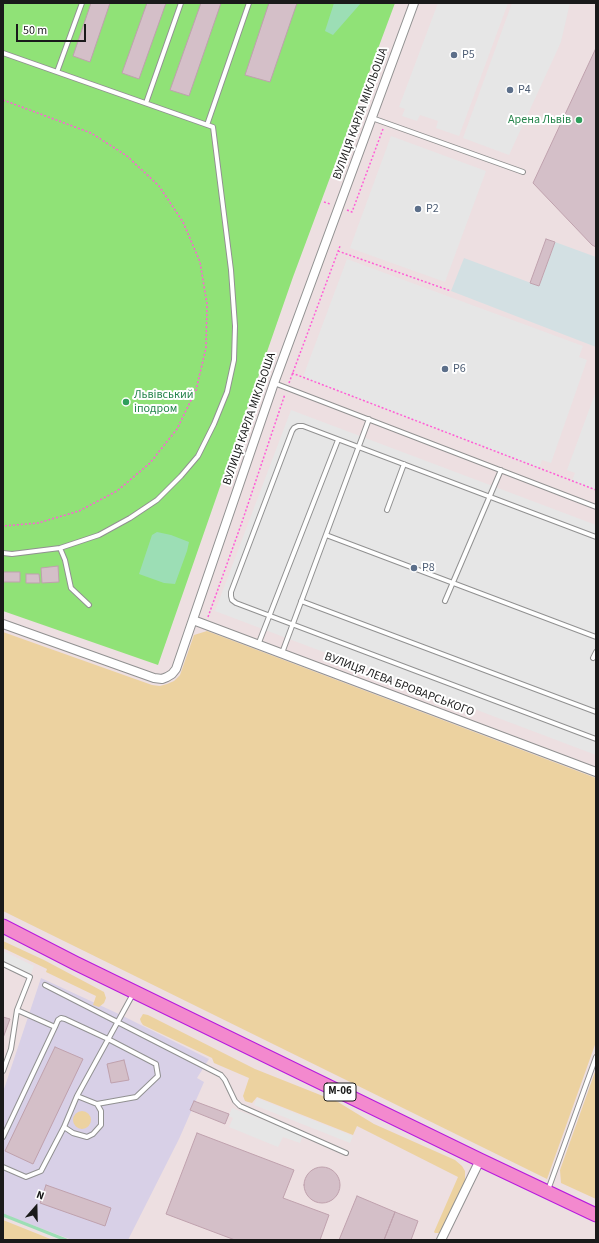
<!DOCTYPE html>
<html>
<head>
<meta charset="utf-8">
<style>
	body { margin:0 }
	#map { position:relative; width:599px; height:1243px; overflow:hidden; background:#eddfe1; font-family:"Source Sans 3",sans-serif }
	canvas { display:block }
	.frame { position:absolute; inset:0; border:4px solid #1a1a1a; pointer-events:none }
	.north { position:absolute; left:16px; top:1187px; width:40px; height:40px; -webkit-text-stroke:3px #fff; paint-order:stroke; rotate:20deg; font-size:11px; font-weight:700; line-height:16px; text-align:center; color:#1a1a1a }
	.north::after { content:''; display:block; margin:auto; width:14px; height:18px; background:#1a1a1a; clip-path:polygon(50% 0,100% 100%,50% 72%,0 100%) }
	.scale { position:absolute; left:16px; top:24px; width:70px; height:18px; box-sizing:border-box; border:2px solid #1a1a1a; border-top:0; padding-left:5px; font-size:12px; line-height:14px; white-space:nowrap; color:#1a1a1a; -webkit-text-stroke:3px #fff; paint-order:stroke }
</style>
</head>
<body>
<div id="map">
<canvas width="599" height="1243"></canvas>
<div class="frame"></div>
<div class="north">N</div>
<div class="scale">50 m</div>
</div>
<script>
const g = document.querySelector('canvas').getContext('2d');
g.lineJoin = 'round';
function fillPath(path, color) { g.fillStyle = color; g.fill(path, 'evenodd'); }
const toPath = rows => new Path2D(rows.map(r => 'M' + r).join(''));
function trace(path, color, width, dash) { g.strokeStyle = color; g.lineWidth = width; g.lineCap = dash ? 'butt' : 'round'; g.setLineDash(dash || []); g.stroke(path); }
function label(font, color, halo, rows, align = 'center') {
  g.font = font + ' "Source Sans 3",sans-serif'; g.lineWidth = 4; g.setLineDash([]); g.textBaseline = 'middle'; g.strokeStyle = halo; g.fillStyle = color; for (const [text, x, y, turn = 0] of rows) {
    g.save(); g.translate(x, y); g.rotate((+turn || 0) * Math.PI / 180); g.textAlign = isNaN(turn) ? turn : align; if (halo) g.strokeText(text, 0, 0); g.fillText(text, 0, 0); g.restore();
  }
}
const industrial = toPath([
	[41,978,121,1015,209,1059,197,1078,204,1082,179,1139,128,1240,72,1240,3,1214,3,1092]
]);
const grass = toPath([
	[207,631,596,778,596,1042,547,1179,3,911,3,632,152,685,160,686,167,684,174,681,180,675,194,635],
	[3,941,44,960,104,992,106,998,104,1003,99,1007,93,1005,96,996,46,972,47,969,3,948],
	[143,1014,148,1015,255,1069,338,1102,374,1124,455,1160,462,1166,465,1171,465,1182,442,1231,440,1233,435,1233,434,1232,458,1177,357,1126,353,1135,257,1097,252,1103,248,1102,245,1101,243,1096,249,1078,214,1063,212,1058,143,1025,141,1022,140,1019],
	[596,1069,596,1199,561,1183,560,1170],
	'73 1120a9 9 0 1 1 18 0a9 9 0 1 1-18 0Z',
	[3,1220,53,1240,3,1240]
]);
const pitch = toPath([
	[3,3,395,3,293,277,158,665,3,611]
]);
const parking = toPath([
	[438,3,508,3,459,136,436,128,438,121,420,115,417,121,402,116,405,109,399,107],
	[512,3,570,3,561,42,509,155,463,138],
	[391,136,486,171,445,282,350,248],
	[347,259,583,346,579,357,587,360,551,463,542,460,539,468,303,377],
	[596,391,596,490,572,481,575,473,567,470],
	[291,410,596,525,596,755,215,611],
	[3,951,34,966,31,974,3,961],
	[257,1098,353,1136,350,1143,254,1105],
	[232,1108,303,1135,300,1143,283,1137,278,1147,229,1127,233,1118,229,1116]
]);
const plaza = toPath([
	[555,242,596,257,596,347,451,291,464,258,539,286]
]);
const water = toPath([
	[334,3,361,3,333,35,325,31],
	[157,532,171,535,189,542,187,551,175,584,164,583,139,574,152,535]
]);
const stream = toPath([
	[3,1215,66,1240]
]);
const building = toPath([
	[91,3,110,3,90,62,73,56,91,3],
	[147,3,166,3,139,79,122,73,147,3],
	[201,3,221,3,189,96,170,90,201,3],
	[269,3,297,3,270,82,245,75,269,3],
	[596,48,596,247,592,245,533,183,596,48],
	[546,239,555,242,539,286,530,283,546,239],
	[58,566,59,582,42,583,41,568,58,566],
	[3,572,20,572,20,582,3,582,3,572],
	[26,574,39,574,40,583,26,583,26,574],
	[3,1017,10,1019,3,1038,3,1017],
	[55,1047,83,1059,33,1164,5,1151,55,1047],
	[124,1060,129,1080,111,1083,107,1064,124,1060],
	[194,1101,229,1114,225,1124,190,1110,194,1101],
	[197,1133,294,1170,283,1198,329,1215,320,1240,235,1240,166,1214,197,1133],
	'304 1185a18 18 0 1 1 36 0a18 18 0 1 1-36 0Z',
	[46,1185,111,1208,105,1226,40,1203,46,1185],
	[357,1196,395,1212,384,1240,339,1240,357,1196],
	[395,1212,418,1221,411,1240,384,1240,395,1212]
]);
const path = toPath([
	[3,100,91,133,127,156,159,186,183,222,200,262,207,304,206,348,196,390,177,429,150,463,117,491,79,511,38,523,3,526],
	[324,202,330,204],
	[347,210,352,212,383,129],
	[338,251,451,291],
	[292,373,596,490],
	[289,383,340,246],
	[208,617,242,522,285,394]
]);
const service = toPath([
	[3,53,213,127,231,270,235,326,234,360,227,392,214,424,198,456,181,476,157,500,130,518,99,535,60,548,12,554,3,553],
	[57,72,82,3],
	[146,103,181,3],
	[372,118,523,172],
	[207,125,249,3],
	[274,383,596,507],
	[387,510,404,464],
	[326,535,596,637],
	[596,537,303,426,298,426,294,428,292,431,231,592,231,596,232,600,236,603,596,739],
	[60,548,65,560,71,588,89,605],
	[301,601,596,712],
	[445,601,501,470],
	[258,645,338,440],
	[282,653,369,419],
	[593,658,596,652],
	[3,964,30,977,17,1010,11,1049,3,1071],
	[45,985,221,1075,225,1080,235,1101,240,1106,346,1153],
	[17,1010,55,1027],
	[64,1127,73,1133,87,1137,93,1134,101,1125,101,1111,97,1104,77,1096],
	[3,1137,55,1027,58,1020,61,1018,65,1019,108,1039,156,1064,158,1076,136,1097,97,1104],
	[3,1167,26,1177,41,1171,64,1127,77,1096,133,994],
	[548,1190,596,1057]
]);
const minor = toPath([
	[193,620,596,772],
	[3,624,154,678,162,679,167,677,172,674,176,669,274,383,414,3],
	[441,1240,480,1160]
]);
const trunk = toPath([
	[3,926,75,963,480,1160,596,1215]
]);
const markers = [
	[454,55,4,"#5c6f8a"],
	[510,90,4,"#5c6f8a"],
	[579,120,4,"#2e9e5b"],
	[418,209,4,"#5c6f8a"],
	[445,369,4,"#5c6f8a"],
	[126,402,4,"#2e9e5b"],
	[414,568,4,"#5c6f8a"]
];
const shields = [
	[340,1092,32]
];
const shieldNames = [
	["М-06",340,1092]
];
const serviceNames = [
	["P5",462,55],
	["P4",518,90],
	["P2",426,209],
	["P6",453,369],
	["P8",422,568]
];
const streetNames = [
	["ВУЛИЦЯ КАРЛА МІКЛЬОША",361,114,-70],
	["ВУЛИЦЯ КАРЛА МІКЛЬОША",250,419,-71],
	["ВУЛИЦЯ ЛЕВА БРОВАРСЬКОГО",399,685,21]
];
const leisureNames = [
	["Арена Львів",571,120],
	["Львівський",134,395,"left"],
	["іподром",134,409,"left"]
];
fillPath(industrial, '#d8d0e7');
fillPath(grass, '#ecd2a0');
fillPath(pitch, '#90e277');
fillPath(parking, '#e6e6e6');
fillPath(plaza, '#d3e0e3');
fillPath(water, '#9cdeb5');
trace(stream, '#9cdeb5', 3);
fillPath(building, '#d4bfc8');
trace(building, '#bfa1ad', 1);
trace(service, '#919191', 6);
trace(minor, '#919191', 10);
trace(trunk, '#b819dd', 15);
trace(path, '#ff5ed6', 1.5, [2, 2]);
trace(service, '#fff', 4);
trace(minor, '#fff', 8);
trace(trunk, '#f389ce', 13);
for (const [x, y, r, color] of markers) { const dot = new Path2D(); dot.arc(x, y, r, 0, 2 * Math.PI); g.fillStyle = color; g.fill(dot); trace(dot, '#fff', 1.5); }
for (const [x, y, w] of shields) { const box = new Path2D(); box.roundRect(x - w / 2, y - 9, w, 18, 3); g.fillStyle = '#fff'; g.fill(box); trace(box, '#1a1a1a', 1); }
label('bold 11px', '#1a1a1a', null, shieldNames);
label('12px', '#4e5e75', '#fff', serviceNames, 'left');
label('12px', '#1a1a1a', '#fff', streetNames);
label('12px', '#27864d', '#fff', leisureNames, 'right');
</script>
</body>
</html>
